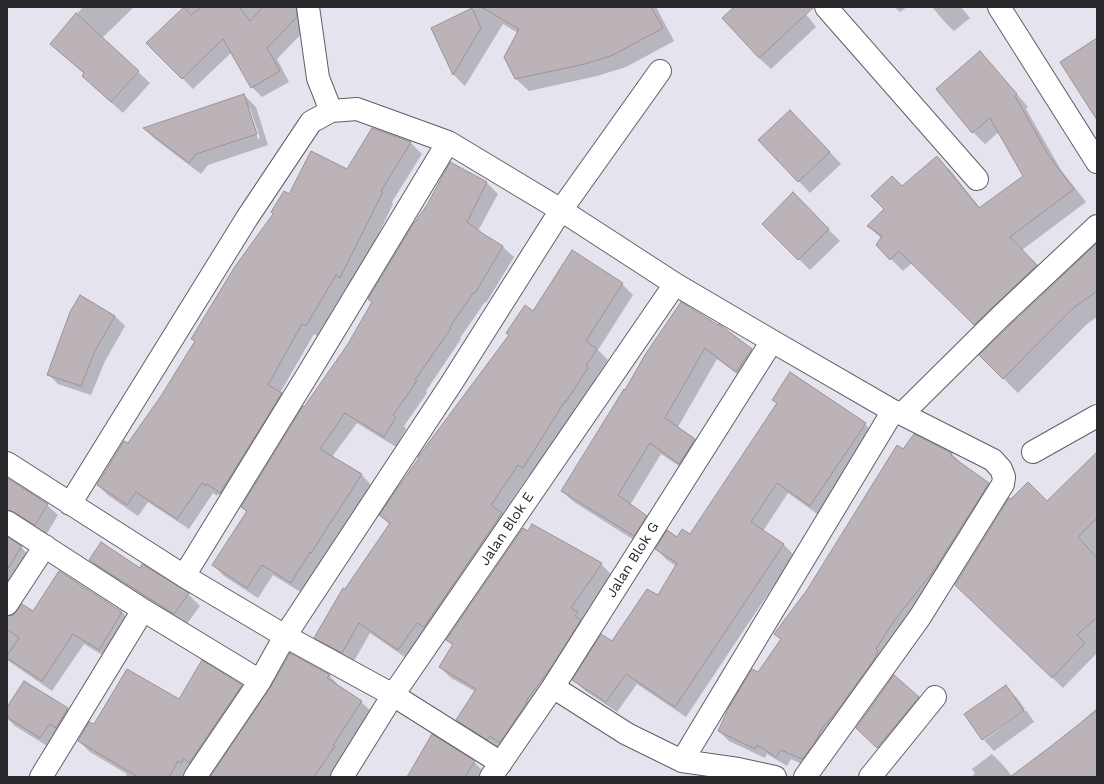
<!DOCTYPE html>
<html>
<head>
<meta charset="utf-8">
<style>
	body { margin:0 }
	#map { position:relative; width:1104px; height:784px; overflow:hidden; background:#e5e4ee; font-family:"Work Sans",sans-serif }
	canvas { display:block }
	.frame { position:absolute; inset:0; border:8px solid #28272b; pointer-events:none }
</style>
</head>
<body>
<div id="map">
<canvas width="1104" height="784"></canvas>
<div class="frame"></div>
</div>
<script>
const g = document.querySelector('canvas').getContext('2d');
g.lineJoin = 'round';
function fillPath(path, color) { g.fillStyle = color; g.fill(path, 'evenodd'); }
const toPath = rows => new Path2D(rows.map(r => 'M' + r).join(''));
function trace(path, color, width, dash) { g.strokeStyle = color; g.lineWidth = width; g.lineCap = dash ? 'butt' : 'round'; g.setLineDash(dash || []); g.stroke(path); }
function label(font, color, halo, rows, align = 'center') {
  g.font = font + ' "Work Sans",sans-serif'; g.lineWidth = 3; g.setLineDash([]); g.textBaseline = 'middle'; g.strokeStyle = halo; g.fillStyle = color; for (const [text, x, y, turn = 0] of rows) {
    g.save(); g.translate(x, y); g.rotate((+turn || 0) * Math.PI / 180); g.textAlign = isNaN(turn) ? turn : align; if (halo) g.strokeText(text, 0, 0); g.fillText(text, 0, 0); g.restore();
  }
}
const shadow = toPath([
	[83,7,134,7,102,38,150,83,123,113,94,87,85,74,51,43],
	[185,7,286,7,307,28,277,59,289,82,262,97,252,87,232,52,193,89,148,43],
	[477,7,656,7,674,41,626,67,597,76,529,91,516,79,505,57,518,33,503,24,465,86,453,74,432,28],
	[735,7,799,7,810,19,816,27,771,69,759,58],
	[895,7,907,7,900,12],
	[932,7,961,7,970,18,954,31,943,20],
	[980,52,992,65,1028,107,1026,109,1061,170,1086,202,1022,250,1048,279,987,337,913,262,903,271,891,259,882,239,868,226,886,209,902,187,937,158,950,170,981,209,1024,176,999,132,985,144,973,132],
	[244,95,256,107,268,145,208,165,201,174,155,139,144,128],
	[248,108,250,108,260,138,258,139],
	[802,122,841,164,810,193,759,140],
	[372,129,411,143,422,154,392,202,393,204,352,289,347,286,317,336,314,334,280,393,292,405,232,503,218,494,217,496,213,493,189,529,148,502,138,516,109,496,98,485,162,396,290,195,347,170],
	[451,164,487,183,498,194,478,231,503,247,514,257,486,303,485,302,460,338,461,339,426,391,427,393,404,426,406,429,396,447,357,423,332,457,362,475,372,486,302,593,273,575,258,598,224,576,213,565,247,512,242,507,304,408,349,345],
	[793,194,840,241,810,270,763,224],
	[1097,245,1097,317,1087,324,1018,393,980,355],
	[622,284,633,295,598,350,608,360,596,378,598,379,535,479,529,475,502,515,513,525,409,660,370,633,353,663,327,649,316,638,345,590,390,525,381,515,533,312],
	[80,296,115,316,125,326,105,361,91,395,58,384,48,374],
	[718,326,720,326,751,350,763,362,748,382,717,359,678,427,695,439,706,451,691,474,661,454,630,505,646,516,657,528,645,547,574,502,562,491,626,391],
	[773,400,865,424,876,435,820,516,788,493,763,531,783,544,794,555,686,717,637,684,617,712,584,690,574,680,613,643,658,596,676,566,667,560,656,549,677,539,690,535,777,404],
	[914,435,952,454,962,464,988,484,998,494,812,769,791,759,787,766,767,754,765,758,729,741,719,731,782,640,776,634,807,591],
	[1097,453,1097,653,1063,688,968,596,1047,502],
	[7,479,47,505,58,515,46,535,7,526],
	[528,532,601,564,612,575,583,619,588,624,499,750,468,730,457,720,476,692,451,678,440,667,453,646,447,640],
	[7,538,21,547,31,558,7,607],
	[90,560,140,569,143,566,188,594,200,606,186,625,101,571],
	[122,612,132,623,109,659,84,644,52,691,7,660,7,617,33,613],
	[202,662,242,686,252,696,186,777,125,777,127,774,90,752,79,741,94,726,179,701],
	[329,675,340,687,361,702,373,713,333,777,211,777],
	[25,682,68,709,79,721,52,749,15,726,7,718,7,709],
	[1005,686,1017,698,1025,709,984,738,984,740,966,714],
	[918,698,929,709,889,759,868,739],
	[1097,708,1097,777,972,777,975,773,972,769,992,754,1003,765,1012,776,1082,723,1081,722],
	[1026,710,1034,722,994,751,984,740],
	[474,762,485,773,483,777,408,777]
]);
const building = toPath([
	[184,7,191,15,202,7,239,7,250,21,263,7,296,7,297,17,267,48,280,71,251,88,223,39,182,79,146,43,184,7],
	[481,7,651,7,663,28,613,55,585,64,515,79,504,57,519,29,481,7],
	[734,7,814,7,759,58,722,18,734,7],
	[472,8,481,28,453,75,431,28,472,8],
	[76,13,139,71,111,102,82,76,84,73,50,44,76,13],
	[1097,38,1097,120,1060,62,1097,38],
	[980,51,1017,94,1015,96,1049,156,1074,189,1010,237,1037,265,974,325,899,251,890,260,876,245,882,236,867,226,884,209,871,196,892,176,902,186,937,156,979,208,1023,176,990,118,972,133,936,89,980,51],
	[244,94,257,134,196,154,189,163,143,128,244,94],
	[790,110,830,152,798,182,758,140,790,110],
	[372,128,411,142,381,191,383,192,340,278,336,275,306,326,302,324,268,385,282,393,220,493,207,484,206,486,202,483,177,519,136,492,127,505,97,485,124,441,128,443,161,396,195,341,191,339,234,268,273,214,271,212,284,191,289,194,311,151,347,169,372,128],
	[450,162,487,182,467,222,485,235,503,246,475,293,474,292,450,327,451,328,415,380,417,381,393,415,396,417,384,437,345,413,320,449,362,474,311,553,310,552,291,583,262,565,247,588,212,565,247,511,241,507,303,406,304,407,348,344,372,302,368,299,412,226,427,205,450,162],
	[793,192,829,229,798,260,762,224,793,192],
	[1097,243,1097,291,1072,309,1003,379,979,355,1009,326,1097,243],
	[572,250,623,283,586,341,597,349,586,366,588,368,566,402,565,401,523,468,518,465,491,505,502,513,424,627,417,623,398,650,359,623,342,653,314,638,343,588,345,589,390,523,379,515,394,493,419,458,418,457,509,335,506,333,525,305,533,311,572,250],
	[80,295,115,316,95,351,81,386,47,375,70,312,80,295],
	[681,302,718,325,718,324,720,325,752,349,736,372,705,348,665,418,695,439,679,464,650,443,618,495,647,516,634,536,561,491,624,389,625,390,645,355,681,302],
	[790,372,866,423,810,506,777,483,751,522,784,544,675,707,626,674,606,702,572,680,601,634,612,641,647,589,658,595,677,563,655,549,667,530,677,537,682,529,690,534,777,403,772,400,790,372],
	[914,434,952,453,951,456,989,483,931,575,931,574,894,621,876,649,878,651,875,657,875,658,837,711,821,730,814,744,802,759,781,750,776,757,757,745,755,749,718,731,729,707,752,669,758,672,781,639,774,634,807,590,897,445,903,449,914,434],
	[1097,452,1097,518,1078,537,1097,558,1097,617,1077,635,1085,643,1052,678,955,585,1009,498,1011,499,1028,482,1047,501,1097,452],
	[7,478,48,504,35,525,14,512,7,510,7,478],
	[532,524,602,563,571,608,578,612,575,616,581,620,552,666,526,701,527,702,500,743,490,736,487,740,456,720,476,689,439,667,453,644,446,640,523,528,528,531,532,524],
	[7,537,22,546,7,570,7,537],
	[101,542,140,568,142,564,189,593,174,614,89,560,101,542],
	[59,571,122,612,99,650,73,634,42,681,7,658,7,656,19,638,7,629,7,616,13,615,17,611,22,604,33,611,59,571],
	[290,653,330,675,327,678,362,701,333,745,335,746,314,777,210,777,270,688,290,653],
	[202,660,242,685,189,763,184,758,181,763,178,761,169,777,138,777,78,741,89,722,94,724,127,669,179,699,202,660],
	[894,675,919,697,877,748,856,728,894,675],
	[24,681,68,708,56,728,50,724,40,738,7,717,7,707,24,681],
	[1006,685,1024,711,982,740,964,714,1006,685],
	[1097,710,1097,777,1010,777,1050,747,1097,710],
	[432,734,475,761,465,777,407,777,432,734]
]);
const minor = toPath([
	[308,7,318,78,331,111],
	[826,7,977,179],
	[999,7,1097,162],
	[902,414,1000,317,1097,226],
	[1033,452,1097,416],
	[7,463,184,576,285,636,393,695,501,763],
	[70,504,247,218,311,122,331,111,357,109,448,142,561,210,675,284,772,341,893,411,902,414,993,460,1001,469,1004,477,1003,484,920,617,805,777],
	[7,522,143,610,260,681],
	[184,576,308,374,448,142],
	[7,604,45,546],
	[553,687,627,734,682,761,738,769,775,777],
	[682,761,893,411],
	[41,777,143,610],
	[195,777,260,681,285,636,451,384,561,210,660,71],
	[342,777,393,695,675,284],
	[491,777,553,687,772,341],
	[870,777,935,697]
]);
const streetNames = [
	["Jalan Blok E",507,529,-56],
	["Jalan Blok G",633,560,-58]
];
fillPath(shadow, '#0003');
fillPath(building, '#bcb3b8');
trace(building, '#9a9195', 1);
trace(minor, '#605f67', 24);
trace(minor, '#fff', 22);
label('14px', '#28272b', '#fff', streetNames);
</script>
</body>
</html>
